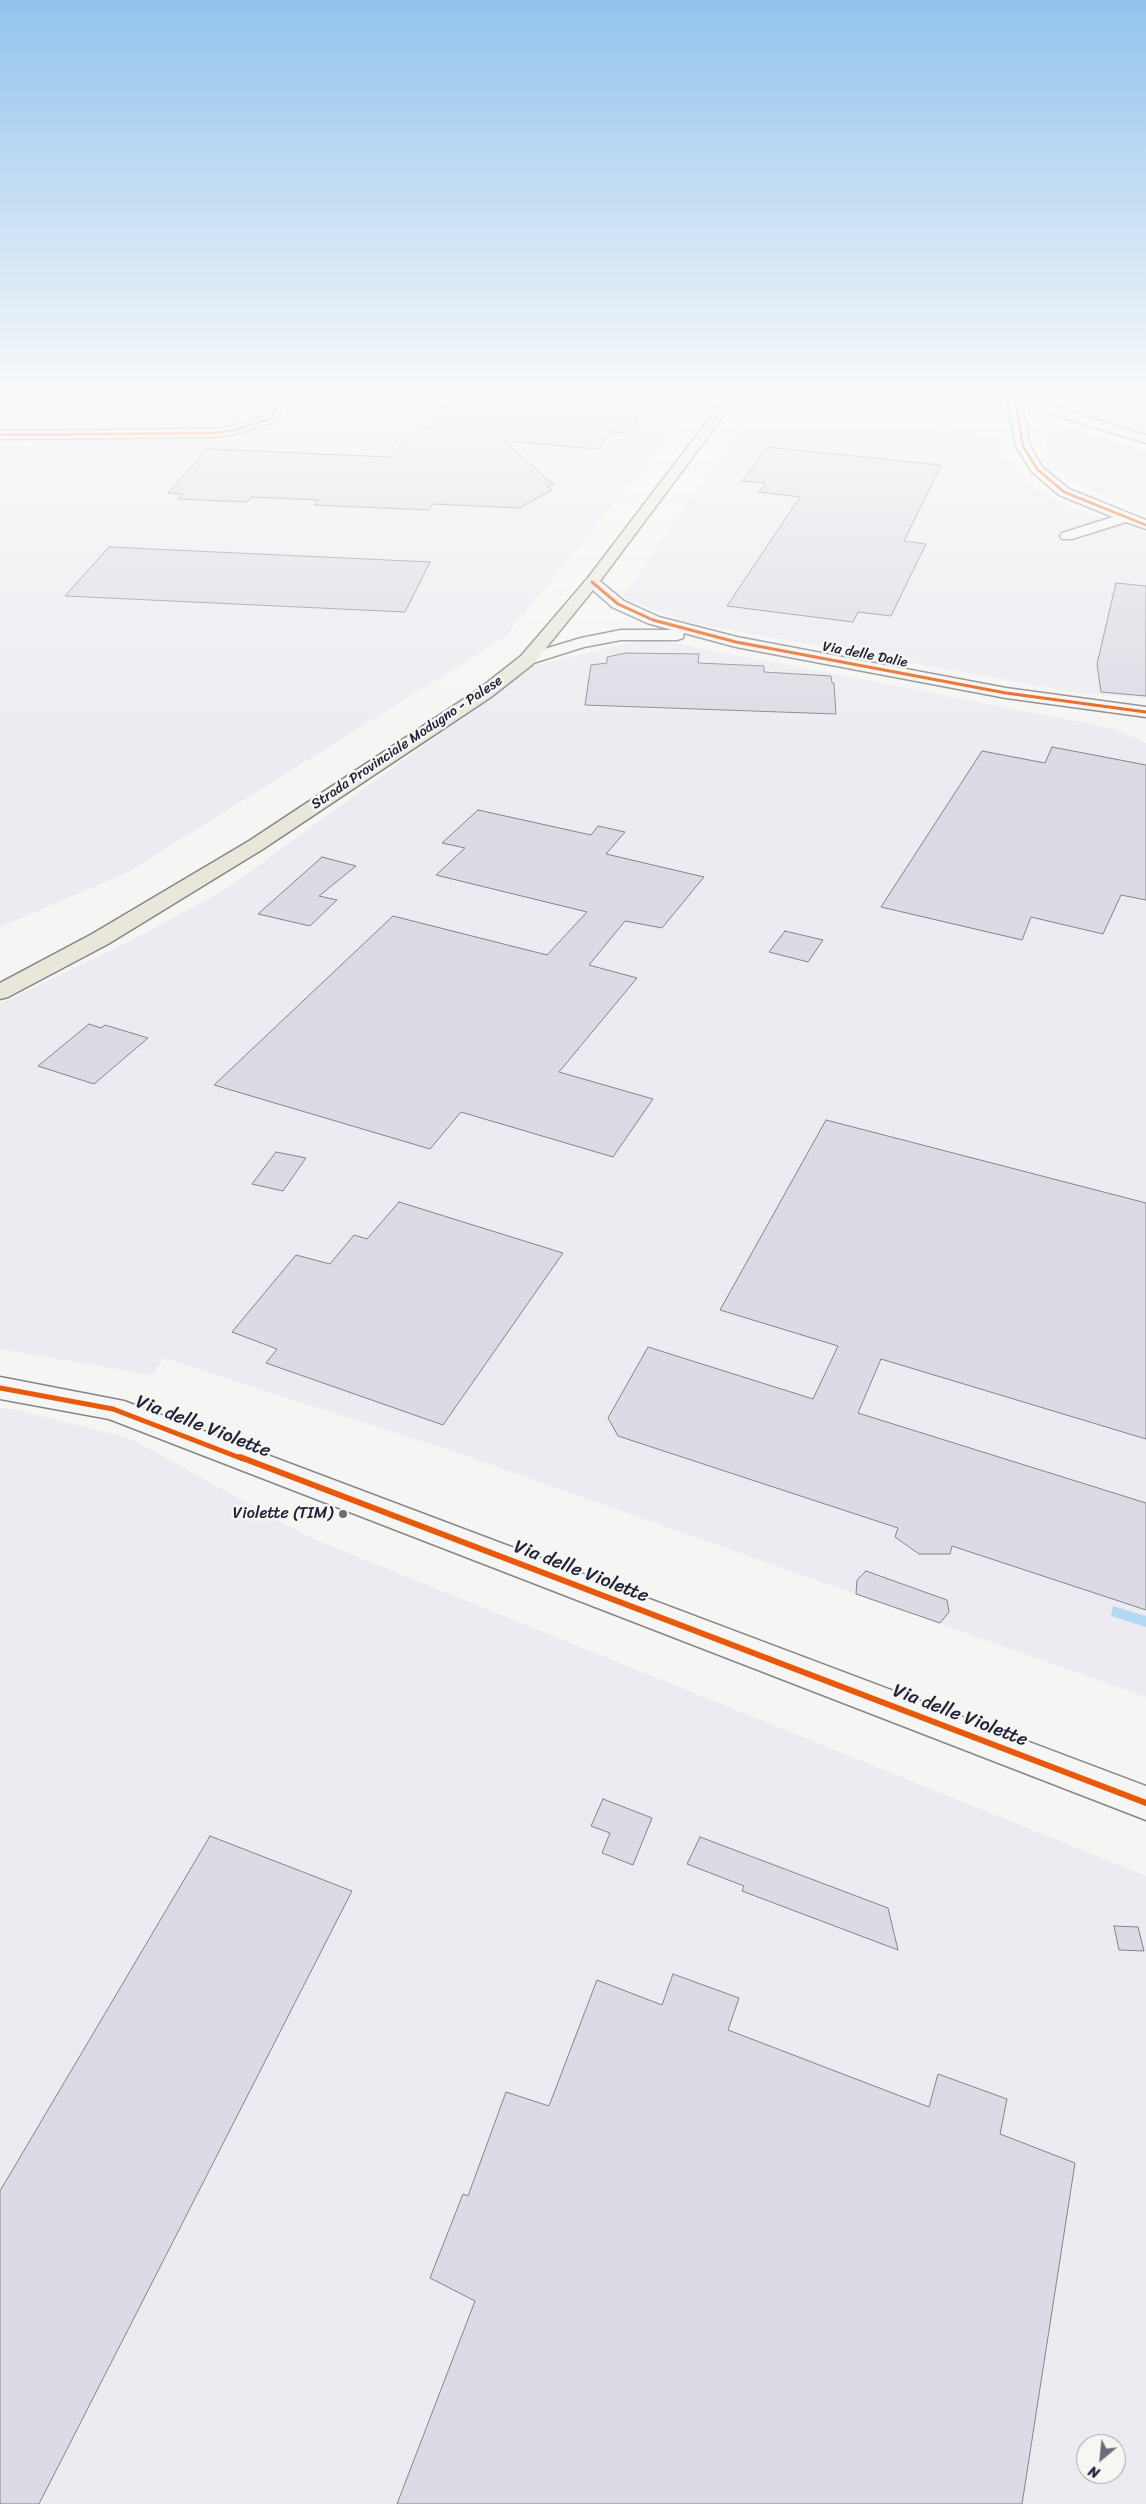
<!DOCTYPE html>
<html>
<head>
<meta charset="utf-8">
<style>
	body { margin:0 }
	#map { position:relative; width:1146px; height:2504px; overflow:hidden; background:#f5f5f3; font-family:Sriracha,sans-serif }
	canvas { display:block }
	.north { position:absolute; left:1076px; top:2434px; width:50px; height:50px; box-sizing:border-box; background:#f6f6f2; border:1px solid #a1a1a9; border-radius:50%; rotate:208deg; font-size:14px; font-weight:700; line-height:20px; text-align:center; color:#22223b }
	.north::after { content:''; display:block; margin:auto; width:18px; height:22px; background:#6c6c7b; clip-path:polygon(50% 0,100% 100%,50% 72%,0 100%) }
</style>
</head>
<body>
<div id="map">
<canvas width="1146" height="2504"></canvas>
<div class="north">N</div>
</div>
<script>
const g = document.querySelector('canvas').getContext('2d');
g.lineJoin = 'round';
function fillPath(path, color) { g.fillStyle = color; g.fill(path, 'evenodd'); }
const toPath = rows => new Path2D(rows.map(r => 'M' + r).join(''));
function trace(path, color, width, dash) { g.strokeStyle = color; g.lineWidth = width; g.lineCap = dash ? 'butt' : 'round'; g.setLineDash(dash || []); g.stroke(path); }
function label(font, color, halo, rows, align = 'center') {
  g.font = font + ' Sriracha,sans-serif'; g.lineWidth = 5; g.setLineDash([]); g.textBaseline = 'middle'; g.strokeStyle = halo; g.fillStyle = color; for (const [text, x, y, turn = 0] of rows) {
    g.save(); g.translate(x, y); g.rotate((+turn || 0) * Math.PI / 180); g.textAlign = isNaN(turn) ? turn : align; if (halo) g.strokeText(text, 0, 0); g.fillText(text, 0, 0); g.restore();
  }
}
const built = toPath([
	[0,398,700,398,505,637,128,872,0,927],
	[1035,398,1146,398,1146,432],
	[1045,421,1058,423,1146,451,1146,512,1108,499,1064,474,1052,461,1048,451,1042,423],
	[743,425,985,433,1001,437,1006,459,1018,474,1037,489,1064,504,1146,533,1146,698,1078,693,686,622,625,599,623,596],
	[648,638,1112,728,1146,743,1146,1697,458,1453,164,1358,152,1375,0,1349,0,1004,130,941,223,891,533,666],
	[0,1408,16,1410,129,1438,311,1538,1146,1876,1146,2504,0,2504],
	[1086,2444,1116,2444,1116,2474,1086,2474]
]);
const water = toPath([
	[1113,1606,1146,1616,1146,1627,1111,1616]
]);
const building = toPath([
	[453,398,631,398,637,426,630,428,627,433,612,432,599,449,504,441,554,485,547,486,552,490,519,508,433,504,429,510,314,505,319,500,252,497,247,502,178,499,183,494,168,493,207,449,389,457,420,427,432,428,437,412,445,404,450,404,453,398],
	[767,447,941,465,904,541,926,544,891,616,858,612,853,622,727,606,800,497,759,492,766,483,742,481,767,447],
	[109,547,430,562,405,612,65,596,109,547],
	[1116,583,1146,586,1146,696,1101,692,1097,664,1116,583],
	[626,653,699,654,698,663,764,666,764,672,831,676,832,683,834,683,836,714,585,705,591,665,607,663,607,657,626,653],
	[1052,747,1146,765,1146,900,1121,895,1103,934,1031,917,1022,940,881,907,982,751,1045,763,1052,747],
	[478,810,591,835,598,826,625,832,606,854,704,877,662,928,625,921,589,965,637,978,559,1072,653,1099,613,1157,461,1112,430,1149,214,1085,393,916,547,955,587,912,436,875,465,848,442,843,478,810],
	[322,857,356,866,319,896,337,900,310,926,258,914,322,857],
	[785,931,823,940,808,962,769,952,785,931],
	[89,1024,101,1028,105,1025,148,1038,94,1084,38,1066,89,1024],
	[826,1120,1146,1203,1146,1439,881,1359,858,1413,1146,1503,1146,1610,952,1546,950,1554,919,1554,895,1537,898,1528,618,1436,608,1418,648,1347,813,1399,838,1346,720,1310,826,1120],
	[276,1152,306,1158,283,1191,252,1184,276,1152],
	[399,1202,563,1253,443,1425,266,1363,277,1349,232,1332,296,1255,330,1264,354,1235,367,1239,399,1202],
	[866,1571,947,1600,949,1612,940,1623,856,1594,857,1580,866,1571],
	[603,1799,652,1818,633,1865,602,1853,610,1833,591,1826,603,1799],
	[210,1836,352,1891,39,2504,0,2504,0,2191,210,1836],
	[700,1837,888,1908,898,1950,742,1891,744,1886,687,1864,700,1837],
	[1114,1926,1138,1927,1144,1951,1119,1950,1114,1926],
	[673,1974,739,1998,728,2030,929,2107,938,2074,1007,2099,1000,2134,1075,2163,1022,2504,397,2504,475,2301,430,2278,463,2194,468,2196,506,2092,549,2106,597,1980,662,2005,673,1974]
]);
const minor = toPath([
	[273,398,285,398,276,421,235,434,214,437,0,439,0,431,214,429,233,426,267,416,273,398],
	[1007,398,1026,398,1146,435,1146,443,1022,405,1030,446,1042,467,1069,489,1146,520,1146,529,1126,522,1072,539,1062,539,1060,536,1062,533,1113,517,1059,495,1032,472,1016,446,1007,398],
	[592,577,597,579,624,601,659,617,737,637,1006,688,1146,707,1146,717,1006,698,736,647,684,633,683,638,677,640,621,640,584,647,527,665,521,664,519,660,521,656,581,638,621,630,672,630,647,623,612,607,584,582,592,577],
	[0,1377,124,1401,1146,1786,1146,1820,109,1419,0,1399,0,1377]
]);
const major = toPath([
	[725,398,737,398,597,585,533,664,491,697,263,849,108,944,8,997,0,999,0,983,92,934,249,841,479,689,521,656,587,579,725,398]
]);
const cyclewayFar3 = toPath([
	[1015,399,1023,446,1037,469,1064,492,1146,525],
	[0,435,214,433,235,430,272,418,279,398]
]);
const cyclewayFar2 = toPath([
	[592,582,618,604,653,620,736,642,1006,693,1146,712]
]);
const cyclewayFar1 = toPath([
	[0,1388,113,1409,243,1459]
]);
const cycleway = toPath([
	[240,1457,1146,1803]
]);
const markers = [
	[343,1514,5,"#6c6c7b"]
];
const farStreetnames = [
	["Via delle Dalie",865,655,11],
	["Strada Provinciale Modugno - Palese",407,743,-34]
];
const poiNames = [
	["Violette (TIM)",333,1514]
];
const nearStreetnames = [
	["Via delle Violette",203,1427,21],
	["Via delle Violette",581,1572,21],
	["Via delle Violette",960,1716,21]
];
fillPath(built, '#ebebf1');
fillPath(water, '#b2d9f4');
fillPath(building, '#dadbe4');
trace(building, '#858589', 1);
trace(minor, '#858589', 3);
trace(major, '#858589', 3);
fillPath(minor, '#f5f5f3');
fillPath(major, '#e9e7da');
trace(cyclewayFar3, '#e8590c', 2.5);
trace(cyclewayFar2, '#e8590c', 3);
trace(cyclewayFar1, '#e8590c', 5);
trace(cycleway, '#e8590c', 6);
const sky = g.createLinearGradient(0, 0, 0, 749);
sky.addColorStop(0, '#92c3ed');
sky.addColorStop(0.53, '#fafafa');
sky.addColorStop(1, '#fafafa00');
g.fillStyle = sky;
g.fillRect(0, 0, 1146, 749);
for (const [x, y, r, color] of markers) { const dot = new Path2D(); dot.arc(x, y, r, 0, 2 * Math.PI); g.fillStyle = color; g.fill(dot); trace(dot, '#f6f6f2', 2); }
label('14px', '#22223b', '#f6f6f2', farStreetnames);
label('16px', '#22223b', '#f6f6f2', poiNames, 'right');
label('19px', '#22223b', '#f6f6f2', nearStreetnames);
</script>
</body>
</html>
